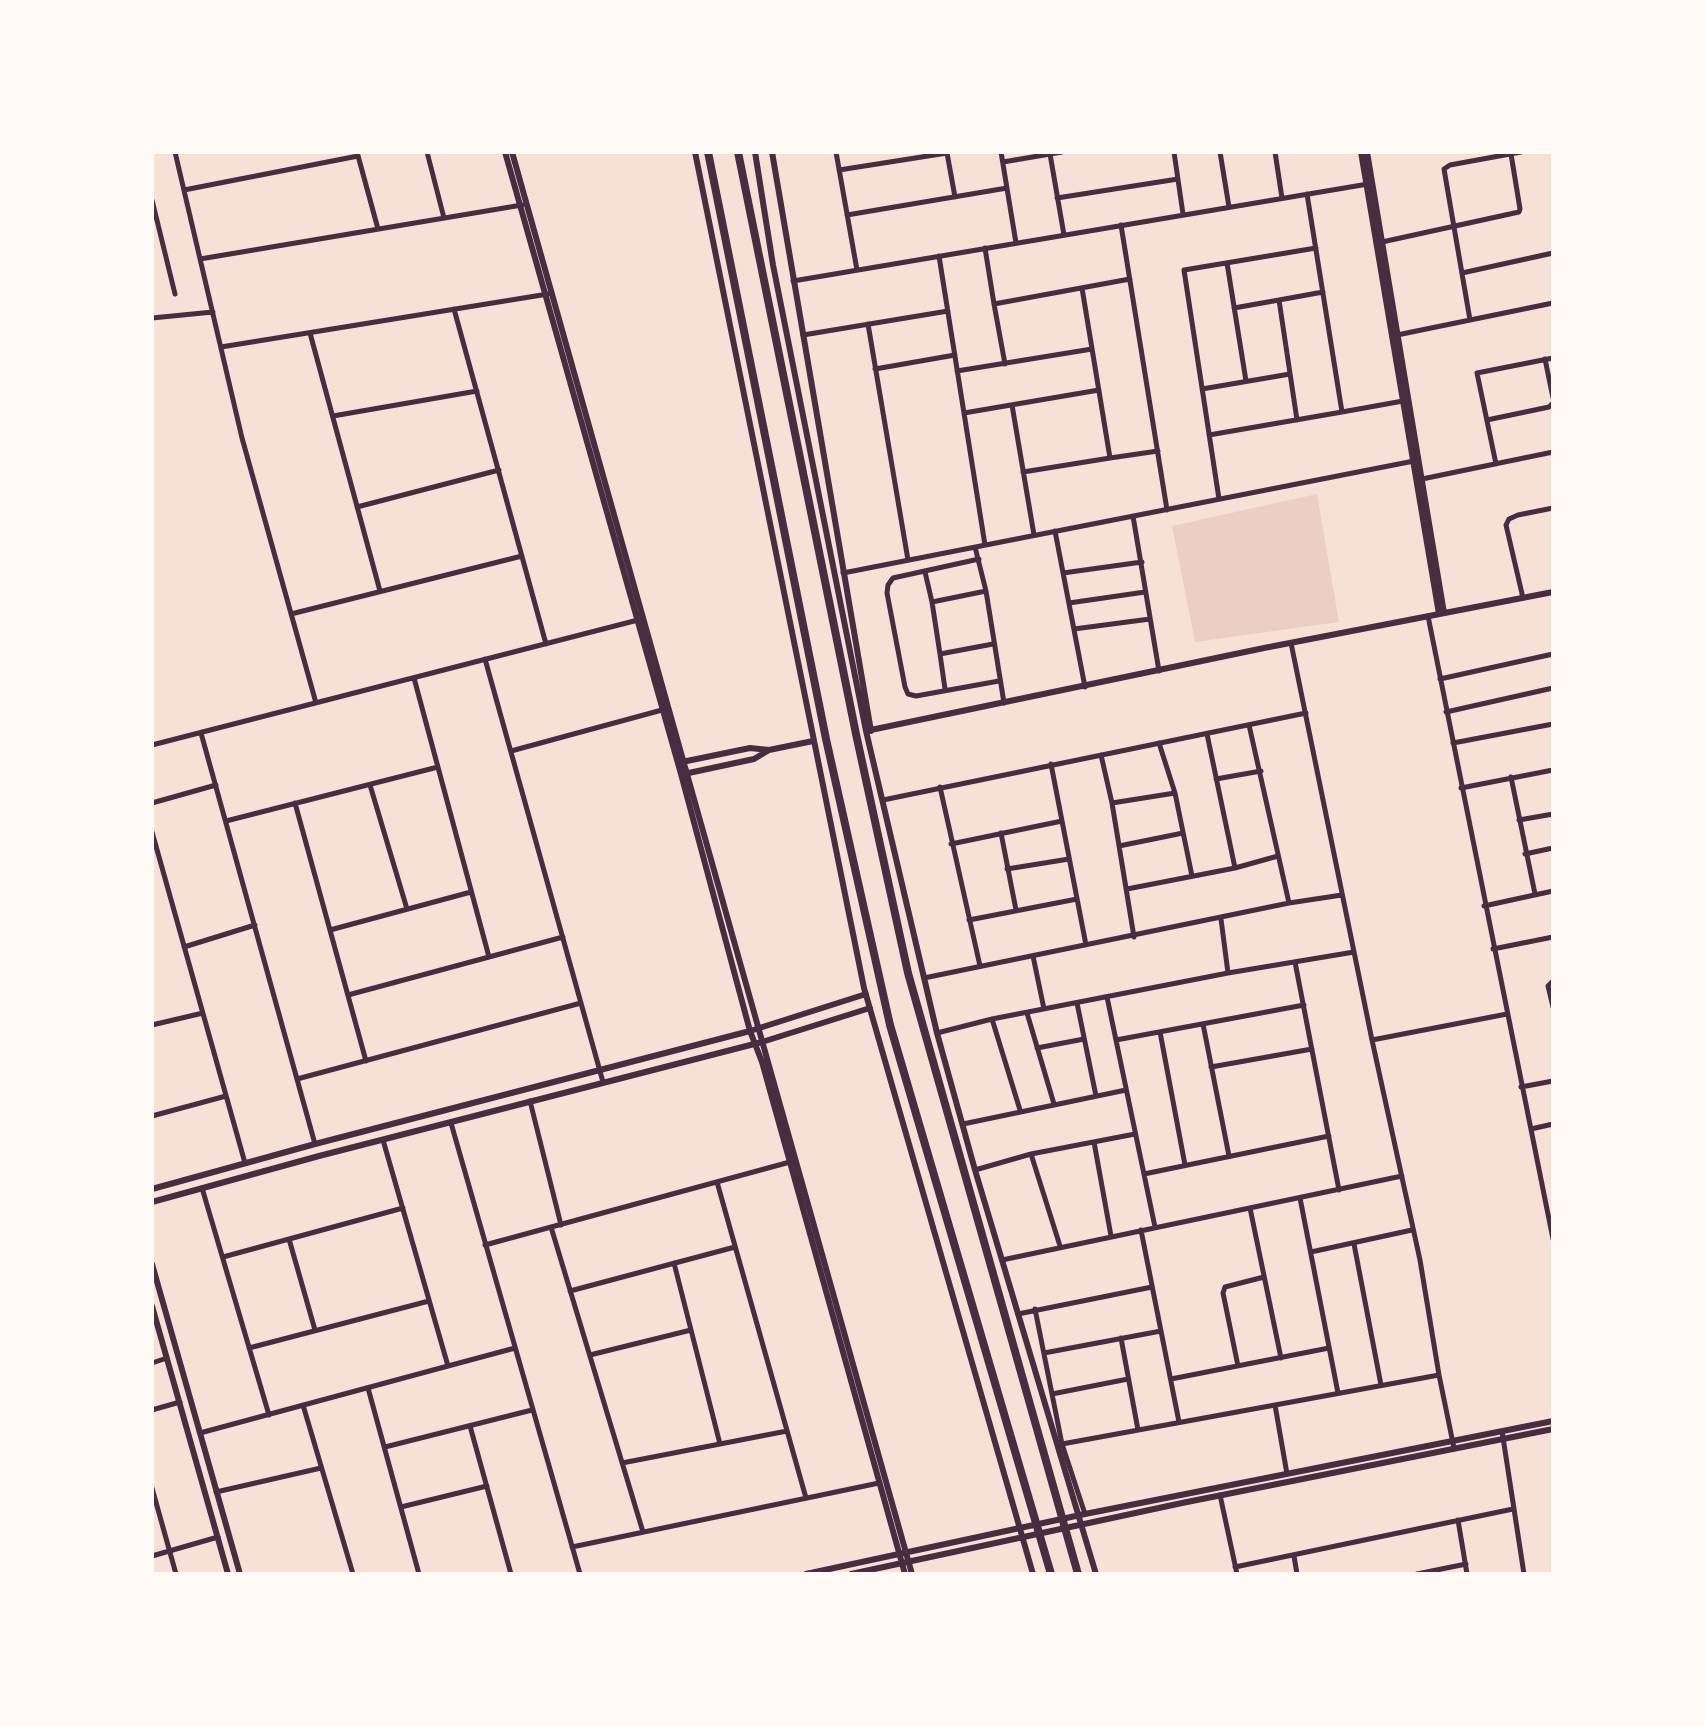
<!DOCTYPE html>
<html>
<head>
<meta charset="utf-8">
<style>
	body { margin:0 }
	#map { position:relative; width:1705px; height:1726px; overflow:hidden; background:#f7e1d7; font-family:Helvetica,sans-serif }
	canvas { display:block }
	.frame { position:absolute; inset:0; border:154px solid #fffaf5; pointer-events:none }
</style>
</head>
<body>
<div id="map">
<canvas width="1705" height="1726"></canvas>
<div class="frame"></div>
</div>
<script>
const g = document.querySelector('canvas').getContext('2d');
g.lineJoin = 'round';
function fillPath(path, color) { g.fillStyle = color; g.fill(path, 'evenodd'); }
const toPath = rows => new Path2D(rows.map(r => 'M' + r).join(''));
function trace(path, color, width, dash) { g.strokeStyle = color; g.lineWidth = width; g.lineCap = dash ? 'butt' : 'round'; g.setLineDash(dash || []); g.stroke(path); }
const green = toPath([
	[1317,494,1339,622,1195,642,1172,526]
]);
const minor = toPath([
	[175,152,242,438,316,703],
	[357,152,378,229],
	[427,152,444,218],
	[836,152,857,270],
	[1001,152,1016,243],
	[1174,152,1183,214],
	[1220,152,1229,207],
	[1275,152,1282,198],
	[947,153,955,197],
	[1050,154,1064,235],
	[1003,162,1062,152],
	[839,170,947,153],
	[184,190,358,156],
	[1307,194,1342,412,1403,401],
	[1057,198,1178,179],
	[152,200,175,294],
	[847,215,1007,188],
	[1121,225,1167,510],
	[1382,242,1519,212,1520,209,1511,154],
	[985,248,994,304,1130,279],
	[939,256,985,545],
	[200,259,522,205],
	[1227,263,1246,381],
	[1462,273,1553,253],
	[793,281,1368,184],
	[1082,288,1110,458,1158,451],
	[994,304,1005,364],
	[1234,308,1279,300],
	[454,309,546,644],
	[152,318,213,312],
	[1470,320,1444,169,1450,165,1521,152],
	[868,324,908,560],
	[310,333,380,591],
	[803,335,948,311],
	[1397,335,1553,303],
	[221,347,548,294],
	[1545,359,1553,398],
	[875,369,955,355],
	[957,371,1092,349],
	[1202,389,1290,374],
	[1012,405,1034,535],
	[964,413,1099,390],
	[333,416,477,391],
	[1297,420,1279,300,1323,292],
	[1487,420,1549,407,1553,403],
	[1209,435,1342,412],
	[1496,464,1477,373,1553,358],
	[1023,472,1110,458],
	[1422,479,1553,452],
	[1219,499,1184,270,1316,248],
	[357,507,499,470],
	[1133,516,1159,671],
	[1055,531,1085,687],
	[975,547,986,591,1004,703],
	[979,559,893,578,888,585,887,593,905,687,908,694,916,696,999,681],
	[925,572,932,602],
	[843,573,1414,461],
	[1063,573,1142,562],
	[986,591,932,602,940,654,993,644],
	[1523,598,1506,525,1509,519,1518,515,1553,508],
	[1069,603,1145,592],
	[291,614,522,556],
	[1428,616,1553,1239],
	[1074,629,1150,619],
	[1291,643,1372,1040,1420,1260,1439,1375,1454,1448],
	[940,654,945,689],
	[485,659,603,1082],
	[414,678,489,957,563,937],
	[1440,679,1553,654],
	[1446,712,1553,688],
	[1249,725,1289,903],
	[201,733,315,1144],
	[1207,734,1235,868],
	[1159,743,1175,793,1192,876],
	[1453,743,1553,724],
	[152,745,638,620],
	[511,751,662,710],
	[1101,755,1112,803,1134,937],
	[1051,764,1086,945],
	[1511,777,1535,894],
	[1216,779,1261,771],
	[370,785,407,909],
	[940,787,980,966],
	[1461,788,1553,770],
	[883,800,1306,713],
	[152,803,216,785],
	[295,803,366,1061],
	[1112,803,1175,793],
	[1519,820,1553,814],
	[226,821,438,767],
	[152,832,245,1163],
	[1001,833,1016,910],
	[951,844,1062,821],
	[1119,846,1183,833],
	[1525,854,1553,848],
	[1007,869,1069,859],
	[1127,889,1235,868,1278,856],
	[1484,906,1553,891],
	[1221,919,1228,973],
	[969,920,1077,899],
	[330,930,471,892],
	[184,947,255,925],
	[1493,949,1553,937],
	[1033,956,1044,1009],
	[1295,962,1339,1190],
	[924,978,1289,903,1342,895],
	[1553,981,1548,986,1553,1007],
	[348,995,489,957],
	[1107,997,1155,1227],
	[1077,1003,1096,1096],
	[1027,1013,1054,1104],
	[992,1019,1020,1110],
	[1203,1024,1229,1156],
	[152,1025,203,1013],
	[1160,1032,1185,1165],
	[937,1033,992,1019,1228,973,1354,952],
	[1116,1040,1304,1005],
	[1372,1040,1507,1014],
	[1037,1048,1084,1039],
	[1211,1067,1312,1049],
	[297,1079,581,1003],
	[1521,1087,1553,1081],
	[530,1101,561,1225],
	[152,1116,226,1096],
	[451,1123,580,1574],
	[963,1124,1126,1090],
	[1531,1129,1553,1124],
	[383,1140,448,1366,515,1348],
	[1094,1142,1111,1236],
	[1031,1154,1060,1246],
	[975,1170,1031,1154,1135,1134],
	[1144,1174,1329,1136],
	[717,1182,806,1498],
	[202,1188,269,1415],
	[1300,1198,1338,1393],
	[1250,1208,1281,1358],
	[551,1227,643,1532],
	[1141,1230,1179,1422],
	[289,1239,315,1330],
	[1354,1244,1381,1385],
	[485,1245,790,1162],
	[1311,1252,1412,1230],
	[223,1257,403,1208],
	[1002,1260,1402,1176],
	[674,1263,720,1444],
	[570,1291,735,1247],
	[1035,1309,1062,1444,1085,1514],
	[1018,1314,1152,1287],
	[1121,1338,1138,1430],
	[249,1348,429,1301],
	[1044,1353,1161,1331],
	[590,1355,691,1330],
	[152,1363,167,1358],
	[1238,1366,1223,1293,1225,1287,1264,1277],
	[1171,1379,1329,1348],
	[368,1388,419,1574],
	[1052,1394,1128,1379],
	[303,1405,353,1574],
	[1275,1405,1287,1474],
	[152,1410,180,1402],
	[470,1426,511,1574],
	[1502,1431,1524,1574],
	[200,1433,448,1366],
	[1062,1444,1439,1375],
	[385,1447,532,1410],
	[622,1463,787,1431],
	[152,1488,176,1574],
	[216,1492,321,1468],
	[1220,1495,1237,1574],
	[401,1507,487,1486],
	[1458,1520,1467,1574],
	[572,1547,879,1483],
	[152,1556,218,1537],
	[1294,1556,1297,1574],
	[1235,1567,1513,1509],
	[1417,1574,1466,1564]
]);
const tertiary = toPath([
	[505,152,681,774,750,1031,762,1062,905,1574],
	[512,152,912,1574],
	[695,152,864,988,1033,1574],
	[755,152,773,265,866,731,937,1033,975,1170,1096,1574],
	[772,152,871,731],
	[1361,152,1439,614],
	[1367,152,1444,613],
	[866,731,1264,648,1553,592],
	[682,762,750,748,769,750],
	[684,774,754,759,769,750,813,741],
	[152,1189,315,1144,750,1031,866,994],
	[152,1202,319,1156,762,1042,870,1008],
	[152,1264,240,1574],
	[152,1306,228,1574],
	[806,1574,1085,1514,1553,1421],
	[851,1574,1182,1503,1553,1429]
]);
const trunk = toPath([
	[708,152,826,739,890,1025,1051,1574],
	[738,152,856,734,908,973,1078,1574]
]);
fillPath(green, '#ebcfc5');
trace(minor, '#4a2c40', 5);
trace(tertiary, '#4a2c40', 6);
trace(trunk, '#4a2c40', 8);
</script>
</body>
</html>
